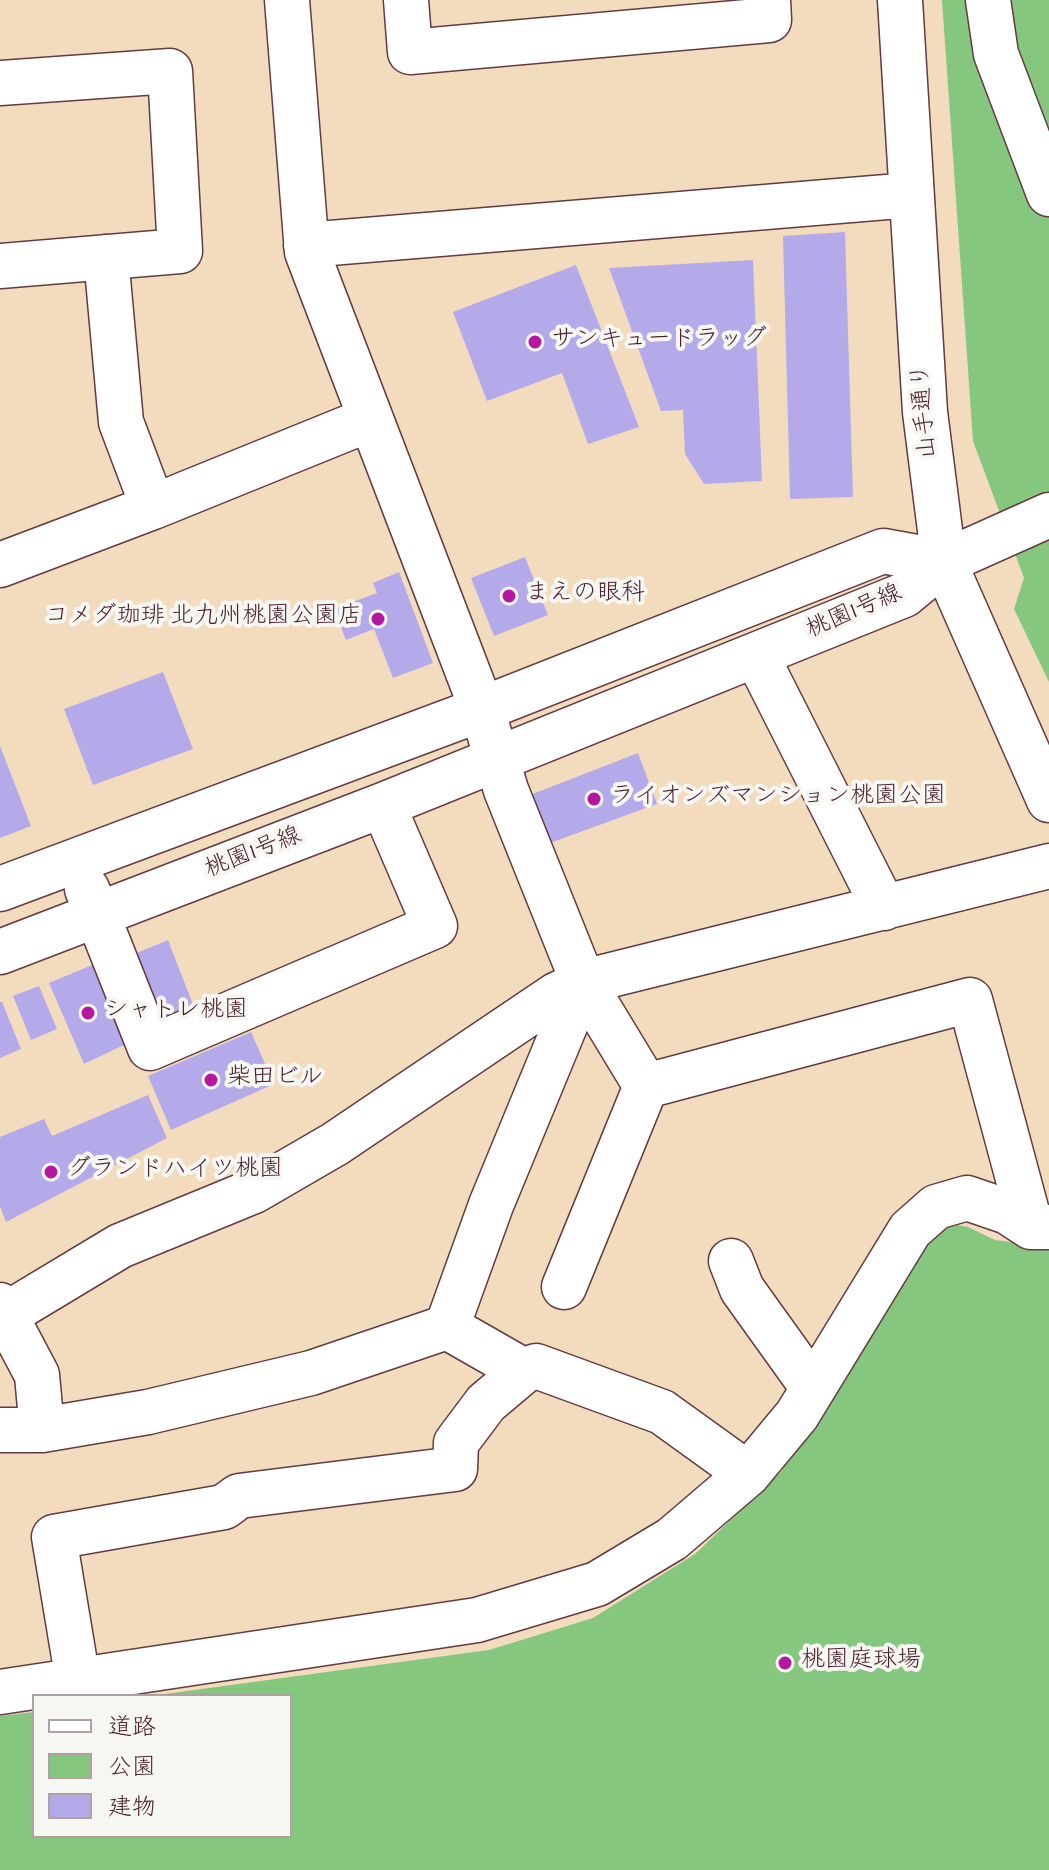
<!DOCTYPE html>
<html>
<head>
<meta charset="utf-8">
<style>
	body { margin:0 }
	#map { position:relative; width:1049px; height:1870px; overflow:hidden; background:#f3dcbe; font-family:Dekko,"Klee One",sans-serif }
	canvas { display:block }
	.legend { position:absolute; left:32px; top:1694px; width:260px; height:144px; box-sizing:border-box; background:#f6f6f2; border:2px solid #b1a0a2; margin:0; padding:10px 14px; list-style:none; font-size:24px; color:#4a1f2b }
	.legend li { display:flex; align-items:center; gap:16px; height:40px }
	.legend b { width:40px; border:2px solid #b1a0a2 }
</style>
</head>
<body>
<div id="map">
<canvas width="1049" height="1870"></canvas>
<ul class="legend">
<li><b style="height:10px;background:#fff"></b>道路</li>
<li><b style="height:22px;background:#86c77f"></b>公園</li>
<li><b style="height:22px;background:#b4aaea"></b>建物</li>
</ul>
</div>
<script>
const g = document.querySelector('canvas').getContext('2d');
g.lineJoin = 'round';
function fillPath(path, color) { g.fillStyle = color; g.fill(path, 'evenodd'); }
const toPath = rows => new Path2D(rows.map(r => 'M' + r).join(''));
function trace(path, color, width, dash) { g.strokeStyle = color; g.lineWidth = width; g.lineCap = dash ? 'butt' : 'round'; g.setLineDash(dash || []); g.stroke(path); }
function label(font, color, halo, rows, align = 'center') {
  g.font = font + ' Dekko,"Klee One",sans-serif'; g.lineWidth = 8; g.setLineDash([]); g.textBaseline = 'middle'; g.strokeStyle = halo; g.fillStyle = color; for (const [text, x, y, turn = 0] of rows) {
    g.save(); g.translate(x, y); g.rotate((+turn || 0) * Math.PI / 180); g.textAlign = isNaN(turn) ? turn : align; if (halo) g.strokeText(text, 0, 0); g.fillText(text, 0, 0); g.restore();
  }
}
const green = toPath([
	[942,0,1049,0,1049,682,1014,609,1024,578,973,441],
	[951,1224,968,1227,995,1240,1049,1247,1049,1870,0,1870,0,1716,34,1712,34,1836,290,1836,290,1696,150,1696,489,1650,593,1618,695,1554,781,1472,929,1240]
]);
const building = toPath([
	[845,232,853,497,790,499,783,236],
	[753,260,762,481,704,484,685,454,683,410,661,411,609,268],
	[576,265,639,427,588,444,562,373,487,401,453,312],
	[525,557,548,615,494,636,471,578],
	[399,572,433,663,393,678,374,629,346,640,334,609,377,593,373,583],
	[163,672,193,749,93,785,64,709],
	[0,746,31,826,0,838],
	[638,753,657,804,550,843,530,795],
	[168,940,197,1015,157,1032,127,957],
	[92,965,126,1044,84,1064,49,983],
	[39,986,57,1029,31,1040,13,996],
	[0,1002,2,1002,21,1049,0,1058],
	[251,1032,274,1084,171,1130,148,1076],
	[148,1095,167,1138,6,1222,0,1206,0,1137,44,1119,52,1136]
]);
const minor = toPath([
	[287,0,307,252,482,709,506,790,583,982,646,1086,970,1000,1031,1227],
	[406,0,410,52,769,20,768,0],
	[900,0,925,412,944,562,1049,800],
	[988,0,996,54,1049,194],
	[0,83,170,71,180,251,0,266],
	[306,245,911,195],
	[106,257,121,422,153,507],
	[0,565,153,507,370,419],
	[756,655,884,908],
	[0,889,482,709,883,551,944,562],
	[87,889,150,1048,435,926,383,805],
	[0,952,383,805,904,595,944,562,1049,515],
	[731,1261,742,1289,813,1388],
	[564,1287,646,1086],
	[0,1305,37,1375,42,1430],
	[7,1314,120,1246,254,1191,335,1144,556,995,583,982],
	[447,1327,524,1371,536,1366,662,1412,748,1474],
	[0,1430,42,1430,148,1412,311,1373,447,1327,491,1205,583,982,1049,866],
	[78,1681,54,1537,224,1507,239,1496,455,1469,456,1443,486,1403,524,1371],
	[0,1692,477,1620,597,1584,672,1539,748,1474,797,1415,910,1230,936,1207,967,1198,1008,1212,1031,1227,1049,1227]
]);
const markers = [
	[535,342,8,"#b5179e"],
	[509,596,8,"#b5179e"],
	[378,619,8,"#b5179e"],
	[594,799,8,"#b5179e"],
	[88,1013,8,"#b5179e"],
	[211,1080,8,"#b5179e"],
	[51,1172,8,"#b5179e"],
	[785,1663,8,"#b5179e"]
];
const poiNames = [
	["サンキュードラッグ",551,342],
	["まえの眼科",525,596],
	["コメダ珈琲 北九州桃園公園店",362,619,"right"],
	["ライオンズマンション桃園公園",610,799],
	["シャトレ桃園",104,1013],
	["柴田ビル",227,1080],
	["グランドハイツ桃園",67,1172],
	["桃園庭球場",801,1663]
];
const streetNames = [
	["山手通り",927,411,-95],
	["桃園1号線",855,614,-23],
	["桃園1号線",254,855,-21]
];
fillPath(green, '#86c77f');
fillPath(building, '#b4aaea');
trace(minor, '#633b41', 47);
trace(minor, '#fff', 44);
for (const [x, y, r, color] of markers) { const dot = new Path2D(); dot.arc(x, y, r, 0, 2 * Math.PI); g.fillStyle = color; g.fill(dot); trace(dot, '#f6f6f2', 3); }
label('24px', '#4a1f2b', '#f6f6f2', poiNames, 'left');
label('24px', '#4a1f2b', '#f6f6f2', streetNames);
</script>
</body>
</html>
